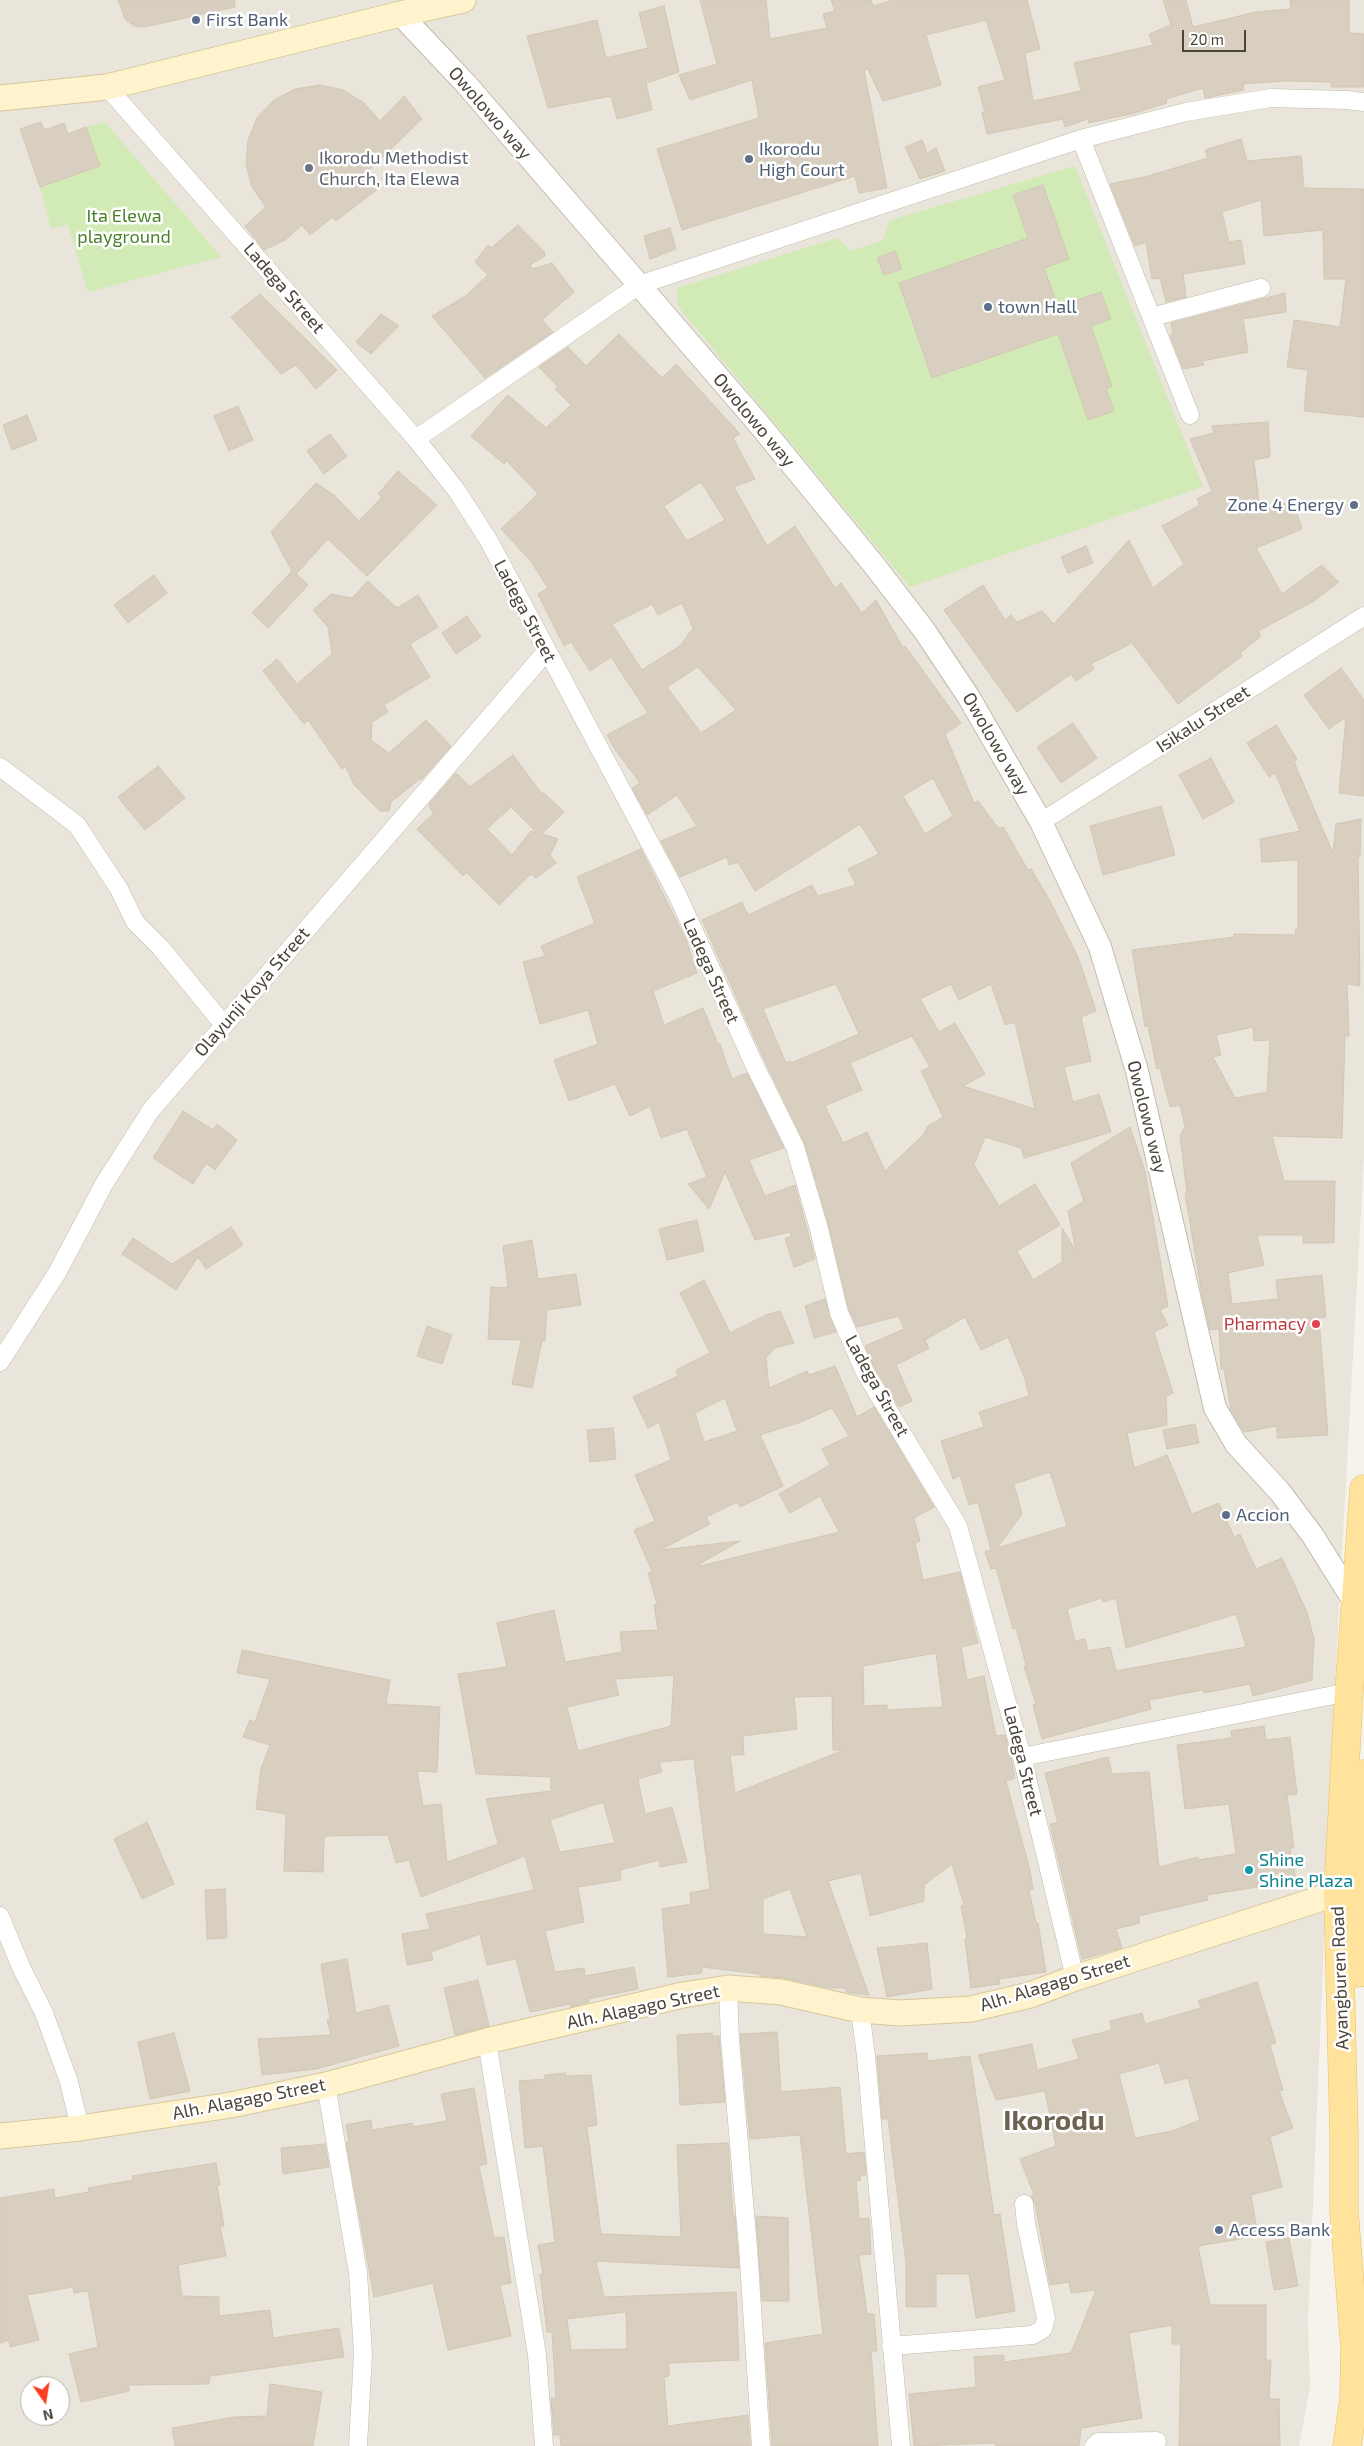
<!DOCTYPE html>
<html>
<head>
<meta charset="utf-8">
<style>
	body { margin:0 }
	#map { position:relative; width:1364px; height:2446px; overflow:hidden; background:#f6f3ec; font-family:"Exo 2",sans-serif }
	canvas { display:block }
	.north { position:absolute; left:20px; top:2376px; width:50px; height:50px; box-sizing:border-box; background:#fff; border:1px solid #b7b4b0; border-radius:50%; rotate:167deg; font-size:14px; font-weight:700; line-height:20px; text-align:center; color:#4b4439 }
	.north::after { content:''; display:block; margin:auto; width:18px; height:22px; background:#fc3f1d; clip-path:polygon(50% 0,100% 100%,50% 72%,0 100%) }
	.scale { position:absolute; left:1182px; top:30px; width:64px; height:22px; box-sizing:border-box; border:2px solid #4b4439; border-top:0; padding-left:6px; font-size:15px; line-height:18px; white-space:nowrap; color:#4b4439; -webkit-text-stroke:4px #fff; paint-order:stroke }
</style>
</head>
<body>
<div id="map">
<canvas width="1364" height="2446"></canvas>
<div class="north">N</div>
<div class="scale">20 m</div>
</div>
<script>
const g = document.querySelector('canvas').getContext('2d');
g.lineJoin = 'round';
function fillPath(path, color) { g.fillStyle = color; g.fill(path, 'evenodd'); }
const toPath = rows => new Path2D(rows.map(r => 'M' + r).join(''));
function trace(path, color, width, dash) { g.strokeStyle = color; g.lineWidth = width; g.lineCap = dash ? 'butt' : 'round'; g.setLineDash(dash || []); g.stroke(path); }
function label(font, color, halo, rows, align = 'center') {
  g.font = font + ' "Exo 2",sans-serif'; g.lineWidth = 5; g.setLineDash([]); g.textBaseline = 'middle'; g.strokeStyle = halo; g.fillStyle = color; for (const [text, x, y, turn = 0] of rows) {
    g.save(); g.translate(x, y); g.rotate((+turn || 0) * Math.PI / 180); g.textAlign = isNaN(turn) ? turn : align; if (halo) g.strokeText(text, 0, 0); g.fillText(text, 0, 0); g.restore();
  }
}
const residential = toPath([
	[0,0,1364,0,1364,1157,1336,1661,1308,2320,1310,2387,1299,2446,0,2446],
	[30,2386,60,2386,60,2416,30,2416]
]);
const green = toPath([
	[105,122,221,257,88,292,68,225,51,228,40,187,100,166,86,127],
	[1075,166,1203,487,910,587,678,306,677,288,837,238,851,251,883,240,890,220]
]);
const building = toPath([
	[118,0,235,0,235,7,144,27,134,26,125,19,118,0],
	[700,0,766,0,770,39,827,28,823,14,835,11,831,0,871,0,873,6,893,0,1027,0,1040,49,1025,53,1033,101,1081,91,1074,63,1153,45,1149,34,1171,25,1163,0,1186,0,1193,27,1256,12,1291,9,1290,0,1349,0,1349,33,1364,34,1364,87,1331,87,1331,82,1286,81,1243,84,1244,90,1205,98,1203,88,1166,99,1167,103,1135,113,1089,123,1088,119,1065,127,1063,119,987,134,982,112,985,112,978,87,1005,80,986,20,926,35,941,85,883,101,868,69,864,70,887,188,859,193,855,176,682,230,657,149,759,118,752,80,690,100,679,75,717,64,700,0],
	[664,6,679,72,646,83,652,110,617,119,611,96,548,108,527,36,597,20,606,58,648,48,639,13,664,6],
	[320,85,343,90,364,103,380,121,404,96,422,119,367,172,379,188,336,221,333,217,310,235,302,225,285,240,264,250,245,226,266,207,252,187,246,164,248,140,257,118,274,100,295,89,320,85],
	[41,122,44,130,64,123,68,134,86,127,100,166,40,187,20,129,41,122],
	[1241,139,1247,161,1301,156,1304,188,1364,189,1364,417,1304,411,1308,370,1287,367,1294,320,1340,327,1346,279,1324,279,1323,230,1264,236,1261,200,1222,212,1229,242,1241,240,1245,264,1183,274,1186,297,1166,302,1160,278,1152,279,1146,242,1135,246,1110,184,1148,176,1208,158,1205,150,1241,139],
	[922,140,927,153,936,148,945,171,920,179,905,147,922,140],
	[1043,185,1069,259,1044,268,1058,306,1101,292,1111,319,1091,326,1112,386,1106,389,1114,411,1088,420,1058,334,932,378,899,283,1028,238,1013,195,1043,185],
	[518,225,544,251,545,256,530,265,532,269,552,263,574,292,542,320,553,332,485,378,432,316,467,295,488,275,475,262,488,245,491,248,518,225],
	[670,228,676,249,650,259,644,236,670,228],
	[895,251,902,269,884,275,877,258,895,251],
	[1285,293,1286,312,1243,319,1248,352,1202,361,1204,365,1183,369,1170,335,1173,334,1171,323,1285,293],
	[260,294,337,370,316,389,296,365,281,374,231,317,260,294],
	[381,314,399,326,371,354,356,342,381,314],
	[619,334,662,378,676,364,740,434,733,438,755,479,734,487,767,546,795,526,835,588,841,583,862,613,876,600,903,648,905,646,961,723,945,734,974,803,978,801,999,829,1003,827,1028,870,1031,869,1049,899,1078,957,1096,1011,1081,1017,1091,1061,1064,1067,1073,1102,1099,1094,1111,1132,1024,1158,1021,1148,985,1137,974,1165,999,1206,1035,1184,1060,1225,1017,1251,1033,1280,1062,1262,1062,1228,1076,1251,1068,1211,1084,1201,1071,1163,1130,1127,1145,1171,1168,1306,1160,1310,1168,1325,1154,1332,1173,1393,1166,1396,1167,1425,1127,1433,1134,1468,1167,1455,1192,1514,1219,1503,1234,1537,1240,1534,1256,1569,1282,1558,1307,1612,1314,1639,1312,1680,1253,1696,1250,1684,1204,1693,1203,1690,1149,1700,1151,1709,1042,1739,1033,1705,1036,1704,1024,1666,1026,1665,1016,1628,1013,1629,996,1568,991,1569,985,1552,991,1550,978,1502,969,1505,960,1476,953,1479,941,1441,984,1427,979,1412,1029,1396,1025,1379,1008,1337,981,1350,965,1317,925,1340,929,1348,896,1365,912,1401,899,1407,874,1367,865,1346,904,1329,899,1316,857,1327,849,1310,829,1226,805,1144,763,1057,702,920,742,902,748,915,812,885,818,896,856,885,848,869,879,854,860,824,755,891,738,862,729,865,727,857,680,877,661,841,697,826,677,795,647,815,632,788,640,783,616,751,607,735,648,713,611,657,590,671,571,642,564,646,538,594,548,588,530,560,501,529,538,494,507,461,504,464,471,436,508,395,546,428,571,405,555,389,558,387,539,367,568,347,586,366,619,334],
	[701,482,725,520,687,541,664,506,701,482],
	[682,603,693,628,681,645,642,670,612,624,652,604,658,615,682,603],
	[698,667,736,710,701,733,667,687,698,667],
	[933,778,953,816,925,834,903,796,933,778],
	[836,984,859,1034,791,1063,790,1061,786,1063,763,1009,836,984],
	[951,984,959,1000,991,984,1005,1025,1015,1022,1035,1109,963,1086,985,1074,955,1023,939,1032,920,999,951,984],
	[912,1036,930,1067,921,1071,943,1117,928,1126,923,1135,885,1171,867,1132,843,1143,825,1106,862,1090,850,1063,912,1036],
	[1050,1472,1067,1526,997,1548,1022,1514,1014,1484,1050,1472],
	[1102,1598,1103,1602,1116,1598,1126,1648,1236,1614,1246,1647,1116,1671,1110,1647,1088,1651,1085,1639,1075,1641,1067,1609,1102,1598],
	[238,406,253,440,229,451,214,416,238,406],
	[27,415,37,440,12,450,3,425,27,415],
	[1268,422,1270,457,1254,460,1260,512,1293,501,1302,529,1256,548,1282,594,1322,565,1339,582,1314,601,1258,631,1261,636,1240,653,1242,656,1178,704,1132,643,1091,664,1094,669,1076,681,1071,674,1017,712,944,610,983,585,1005,620,1011,615,1017,622,1042,611,1054,624,1129,540,1153,588,1184,564,1162,526,1200,505,1197,499,1212,491,1190,439,1214,433,1212,426,1268,422],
	[330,434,347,456,324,474,307,451,330,434],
	[398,471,437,505,367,576,328,539,296,574,308,585,268,628,252,613,292,571,271,532,316,483,334,495,359,521,382,497,378,494,398,471],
	[1086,546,1093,563,1068,573,1061,557,1086,546],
	[154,575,167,593,128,623,114,605,154,575],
	[368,581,397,608,418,595,438,627,410,644,430,677,384,705,388,712,372,722,371,740,389,753,426,720,451,746,421,780,421,778,391,802,389,811,380,811,355,786,345,766,342,769,308,720,304,724,263,671,277,659,297,684,332,654,328,627,313,610,331,594,352,598,368,581],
	[467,616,481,637,456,654,442,633,467,616],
	[1341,668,1364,700,1364,796,1339,793,1346,717,1329,729,1304,695,1341,668],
	[1073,723,1097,758,1061,783,1037,747,1073,723],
	[1276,725,1297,759,1294,762,1333,853,1336,824,1361,819,1360,856,1358,857,1360,986,1347,984,1349,1036,1345,1036,1342,1138,1272,1136,1284,1181,1335,1181,1334,1243,1303,1243,1303,1235,1257,1235,1264,1265,1228,1273,1232,1304,1278,1299,1276,1280,1322,1275,1326,1317,1319,1318,1328,1435,1277,1438,1277,1426,1244,1432,1231,1410,1224,1369,1221,1369,1219,1329,1210,1330,1201,1289,1185,1193,1187,1193,1180,1136,1185,1127,1180,1105,1170,1107,1160,1068,1157,1069,1148,1026,1145,1027,1132,950,1234,937,1234,934,1295,935,1296,928,1298,928,1298,860,1262,862,1260,839,1300,831,1275,773,1269,777,1247,743,1276,725],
	[1253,1027,1254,1041,1270,1040,1267,1092,1235,1098,1213,1057,1221,1055,1216,1035,1253,1027],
	[513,755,542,794,544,793,564,812,542,834,558,839,550,855,556,863,536,878,531,874,499,905,466,872,463,876,417,829,433,814,429,804,456,773,470,787,513,755],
	[511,807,537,833,531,831,512,855,487,829,511,807],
	[1211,758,1234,802,1203,819,1179,775,1211,758],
	[158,766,185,798,145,830,118,797,158,766],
	[1161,806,1175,855,1103,875,1090,826,1161,806],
	[641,849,686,940,697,973,653,991,664,1025,703,1008,718,1044,720,1044,732,1079,747,1073,784,1148,749,1160,765,1196,795,1185,815,1259,794,1267,785,1239,791,1236,790,1232,755,1240,725,1172,709,1209,688,1184,707,1177,687,1129,661,1138,650,1106,630,1116,615,1084,569,1101,554,1060,598,1044,588,1010,540,1024,523,962,545,956,541,946,595,923,577,877,641,849],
	[183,1111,213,1130,217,1124,237,1140,215,1170,206,1163,193,1184,153,1158,183,1111],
	[697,1220,704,1251,667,1260,659,1229,697,1220],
	[231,1227,243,1245,206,1269,198,1257,176,1290,122,1254,133,1238,172,1264,231,1227],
	[532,1240,538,1279,576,1274,581,1305,547,1310,545,1341,542,1341,532,1388,512,1384,521,1340,488,1339,491,1287,508,1288,503,1246,532,1240],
	[704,1280,730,1333,768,1314,780,1311,794,1343,775,1348,766,1358,769,1388,807,1371,809,1375,835,1366,857,1417,874,1407,934,1507,914,1518,920,1541,915,1543,923,1580,960,1572,978,1643,961,1647,967,1680,984,1676,996,1736,1005,1735,1011,1758,1015,1778,1006,1781,1030,1870,1033,1889,1029,1890,1036,1923,1038,1923,1046,1972,999,1979,1000,1984,971,1988,965,1939,967,1938,961,1906,964,1905,952,1864,924,1885,924,1901,870,1916,861,1873,828,1881,869,1995,846,1992,846,1988,830,1988,784,1978,760,1976,760,1974,702,1967,702,1973,668,1977,662,1909,691,1904,690,1893,710,1889,694,1759,659,1762,662,1772,638,1779,645,1814,672,1807,687,1862,660,1867,659,1860,620,1870,621,1880,578,1887,584,1922,545,1931,555,1972,584,1968,585,1976,634,1967,638,1989,588,1999,589,2002,570,2007,570,2004,530,2012,516,1959,487,1965,480,1934,431,1952,433,1960,407,1965,402,1934,430,1929,426,1914,534,1890,525,1856,421,1897,409,1860,396,1863,388,1835,324,1836,323,1872,284,1871,286,1814,256,1809,261,1769,270,1745,243,1737,250,1720,255,1722,270,1679,237,1673,242,1650,390,1680,386,1704,440,1707,437,1772,417,1771,423,1806,441,1804,447,1862,498,1844,486,1799,551,1791,551,1777,476,1774,458,1674,507,1667,497,1623,554,1610,565,1662,622,1652,620,1632,658,1630,654,1605,657,1604,648,1573,652,1571,634,1530,655,1521,635,1475,671,1460,659,1422,648,1428,633,1397,678,1376,676,1370,710,1353,680,1293,704,1280],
	[725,1398,737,1431,704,1442,695,1413,725,1398],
	[832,1408,849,1436,822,1449,830,1465,779,1494,790,1513,820,1496,839,1532,700,1566,699,1564,740,1541,660,1550,710,1524,706,1517,737,1502,740,1507,783,1486,760,1435,801,1422,832,1408],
	[936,1653,943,1707,887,1710,887,1705,864,1706,863,1666,936,1653],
	[674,1675,671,1726,578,1751,567,1707,619,1695,615,1679,674,1675],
	[832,1696,833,1750,844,1750,735,1793,730,1755,744,1755,743,1736,797,1729,794,1697,832,1696],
	[603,1802,615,1843,560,1852,550,1820,603,1802],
	[790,1889,807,1937,763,1934,763,1899,790,1889],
	[825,1299,836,1332,814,1338,805,1306,825,1299],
	[427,1326,452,1335,442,1364,417,1356,427,1326],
	[1195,1424,1199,1443,1167,1449,1163,1430,1195,1424],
	[613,1428,616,1459,590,1462,587,1430,613,1428],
	[1264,1726,1266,1740,1290,1737,1297,1794,1287,1795,1294,1848,1290,1848,1296,1881,1207,1895,1208,1900,1138,1916,1140,1923,1116,1929,1122,1948,1082,1959,1050,1824,1058,1823,1045,1773,1108,1757,1112,1774,1149,1772,1159,1867,1198,1857,1198,1860,1236,1854,1229,1804,1185,1809,1177,1745,1232,1738,1231,1731,1264,1726],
	[147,1822,174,1884,142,1899,114,1839,147,1822],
	[225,1889,227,1938,207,1939,205,1890,225,1889],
	[927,1943,932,1989,887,1997,877,1948,927,1943],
	[347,1959,356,2013,388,2005,399,2046,316,2069,262,2075,258,2039,331,2035,327,2020,330,2019,321,1964,347,1959],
	[478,1980,489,2026,455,2035,444,1988,478,1980],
	[1257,1982,1276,2043,1270,2045,1283,2090,1279,2091,1293,2128,1270,2137,1282,2187,1251,2195,1258,2236,1198,2246,1210,2305,1266,2305,1266,2360,1271,2360,1269,2399,1279,2399,1280,2446,1179,2446,1181,2344,1172,2344,1172,2325,1129,2333,1142,2418,1081,2428,1079,2446,995,2446,995,2443,914,2446,909,2394,976,2387,974,2357,1004,2355,1004,2362,1071,2353,1096,2290,1071,2293,1069,2282,1050,2285,1035,2203,1031,2196,1034,2195,1020,2159,1056,2146,1045,2091,996,2100,978,2055,1032,2044,1037,2070,1079,2059,1072,2040,1112,2030,1110,2021,1142,2013,1145,2024,1201,2008,1198,2001,1257,1982],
	[1159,2063,1165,2084,1188,2078,1200,2120,1172,2131,1135,2138,1119,2074,1159,2063],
	[777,2032,781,2092,840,2087,846,2154,864,2152,866,2175,860,2175,861,2180,856,2181,859,2219,869,2218,871,2254,859,2255,867,2314,874,2314,877,2351,871,2351,878,2446,772,2446,765,2343,823,2334,800,2135,750,2139,740,2034,777,2032],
	[174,2033,190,2091,150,2099,138,2042,174,2033],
	[712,2033,712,2036,719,2036,725,2102,680,2105,677,2035,712,2033],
	[927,2053,927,2061,970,2056,994,2215,1000,2214,1015,2311,976,2318,969,2274,936,2274,936,2307,906,2307,906,2263,888,2119,882,2119,877,2056,927,2053],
	[565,2073,566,2076,591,2075,597,2125,587,2127,601,2234,681,2237,677,2145,728,2143,733,2215,735,2215,739,2268,596,2261,604,2297,736,2292,739,2360,669,2363,669,2376,664,2377,668,2426,748,2415,750,2446,561,2446,560,2435,554,2435,551,2398,556,2398,552,2332,547,2332,540,2274,543,2274,538,2245,555,2242,543,2146,525,2148,519,2081,545,2079,545,2075,565,2073],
	[626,2312,627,2349,571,2350,567,2319,626,2312],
	[474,2088,487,2164,479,2166,494,2238,504,2237,511,2283,500,2285,511,2336,448,2350,433,2283,374,2297,346,2142,349,2142,346,2125,371,2120,372,2130,412,2123,413,2127,447,2121,441,2094,474,2088],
	[325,2144,329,2167,283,2174,281,2148,325,2144],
	[216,2163,220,2185,217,2185,224,2226,220,2226,226,2256,178,2265,182,2296,219,2297,219,2316,270,2310,273,2338,339,2328,344,2357,210,2376,209,2384,129,2385,129,2391,81,2402,69,2354,98,2347,88,2291,74,2293,73,2287,27,2295,39,2340,10,2347,9,2340,0,2343,0,2198,54,2189,55,2198,89,2192,88,2188,133,2180,132,2176,216,2163],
	[756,2216,788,2218,789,2301,762,2301,756,2216],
	[1289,2238,1298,2286,1274,2290,1266,2242,1289,2238],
	[270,2384,322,2392,313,2446,175,2446,172,2428,235,2417,267,2416,270,2384]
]);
const minor = toPath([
	[107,87,416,439,457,491,489,541,677,894,753,1062,795,1147,819,1229,839,1313,865,1372,958,1526,1022,1757,1075,1978],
	[1081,139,1190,415],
	[1152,317,1261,288],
	[416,439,639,285,1081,139,1186,112,1271,98,1347,100,1364,102],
	[0,767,77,825,119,889,135,922,161,948,223,1024],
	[1041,822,1364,616],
	[0,1362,57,1273,104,1184,151,1110,546,652],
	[1022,1757,1349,1692],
	[0,1916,21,1967,44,2013,69,2082,80,2128],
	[728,1988,730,2040,748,2247,761,2446],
	[860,2010,866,2056,901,2446],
	[487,2041,537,2355,544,2446],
	[326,2085,358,2273,363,2354,358,2446],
	[891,2346,1033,2335,1043,2329,1046,2318,1026,2224,1024,2204],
	[1094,2446,1098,2442,1157,2441]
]);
const tertiary = toPath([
	[400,14,466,84,758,423,874,565,924,630,968,696,1041,822,1100,947,1137,1071,1215,1408,1236,1444,1280,1492,1313,1536,1355,1603]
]);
const secondary = toPath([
	[0,98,107,87,400,14,463,0],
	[0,2136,80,2128,231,2105,326,2085,487,2041,683,1995,728,1988,781,1992,860,2010,900,2013,971,2009,1030,1995,1075,1978,1338,1893]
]);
const primary = toPath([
	[1359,1973,1358,1893,1364,1774],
	[1347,2446,1354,2399,1355,2348,1344,2211,1344,2135,1338,1893,1349,1692,1364,1489]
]);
const markers = [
	[196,20,5,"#5c6f8a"],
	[749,159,5,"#5c6f8a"],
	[309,168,5,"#6b7280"],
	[988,307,5,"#5c6f8a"],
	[1354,505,5,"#5c6f8a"],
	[1316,1324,5,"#e0444e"],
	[1226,1515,5,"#5c6f8a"],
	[1249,1870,5,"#0f9aa8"],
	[1219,2230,5,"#5c6f8a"]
];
const serviceNames = [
	["First Bank",206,20],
	["Ikorodu",759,149],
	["High Court",759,170],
	["town Hall",998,307],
	["Zone 4 Energy",1344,505,"right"],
	["Accion",1236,1515],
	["Access Bank",1229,2230]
];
const streetNames = [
	["Owolowo way",490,113,49],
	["Ladega Street",284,288,49],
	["Owolowo way",754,420,50],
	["Ladega Street",525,611,62],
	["Isikalu Street",1203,719,-33],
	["Owolowo way",996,744,60],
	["Ladega Street",711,971,66],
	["Olayunji Koya Street",252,992,-49],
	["Owolowo way",1147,1117,76],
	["Ladega Street",877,1386,61],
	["Ladega Street",1023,1761,76],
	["Ayangburen Road",1340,1978,-92],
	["Alh. Alagago Street",1055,1983,-17],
	["Alh. Alagago Street",643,2007,-12],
	["Alh. Alagago Street",249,2099,-11]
];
const worshipNames = [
	["Ikorodu Methodist",319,158],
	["Church, Ita Elewa",319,179]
];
const parkNames = [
	["Ita Elewa",124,216],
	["playground",124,237]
];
const healthNames = [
	["Pharmacy",1306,1324]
];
const cultureNames = [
	["Shine",1259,1860],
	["Shine Plaza",1259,1881]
];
const townNames = [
	["Ikorodu",1054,2121]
];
fillPath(residential, '#eae5da');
fillPath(green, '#d2eab5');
fillPath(building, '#d8cfc1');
trace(building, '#d3c7b4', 1);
trace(minor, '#c2bbae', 19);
trace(tertiary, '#c2bbae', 24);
trace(secondary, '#d6c79b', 27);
trace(primary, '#e6c16a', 29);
trace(minor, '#fff', 18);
trace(tertiary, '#fff', 22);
trace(secondary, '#fff3cd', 25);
trace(primary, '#ffe39c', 28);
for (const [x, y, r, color] of markers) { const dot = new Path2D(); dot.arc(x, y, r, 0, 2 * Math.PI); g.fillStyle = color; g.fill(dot); trace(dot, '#fff', 2); }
label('18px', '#4e5e75', '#fff', serviceNames, 'left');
label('18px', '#4b4439', '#fff', streetNames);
label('18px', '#5b616d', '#fff', worshipNames, 'left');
label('18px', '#4a7f2a', '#fff', parkNames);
label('18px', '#be3a42', '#fff', healthNames, 'right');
label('18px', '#0d838f', '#fff', cultureNames, 'left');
label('bold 28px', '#6e6250', '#fff', townNames);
</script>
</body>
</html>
